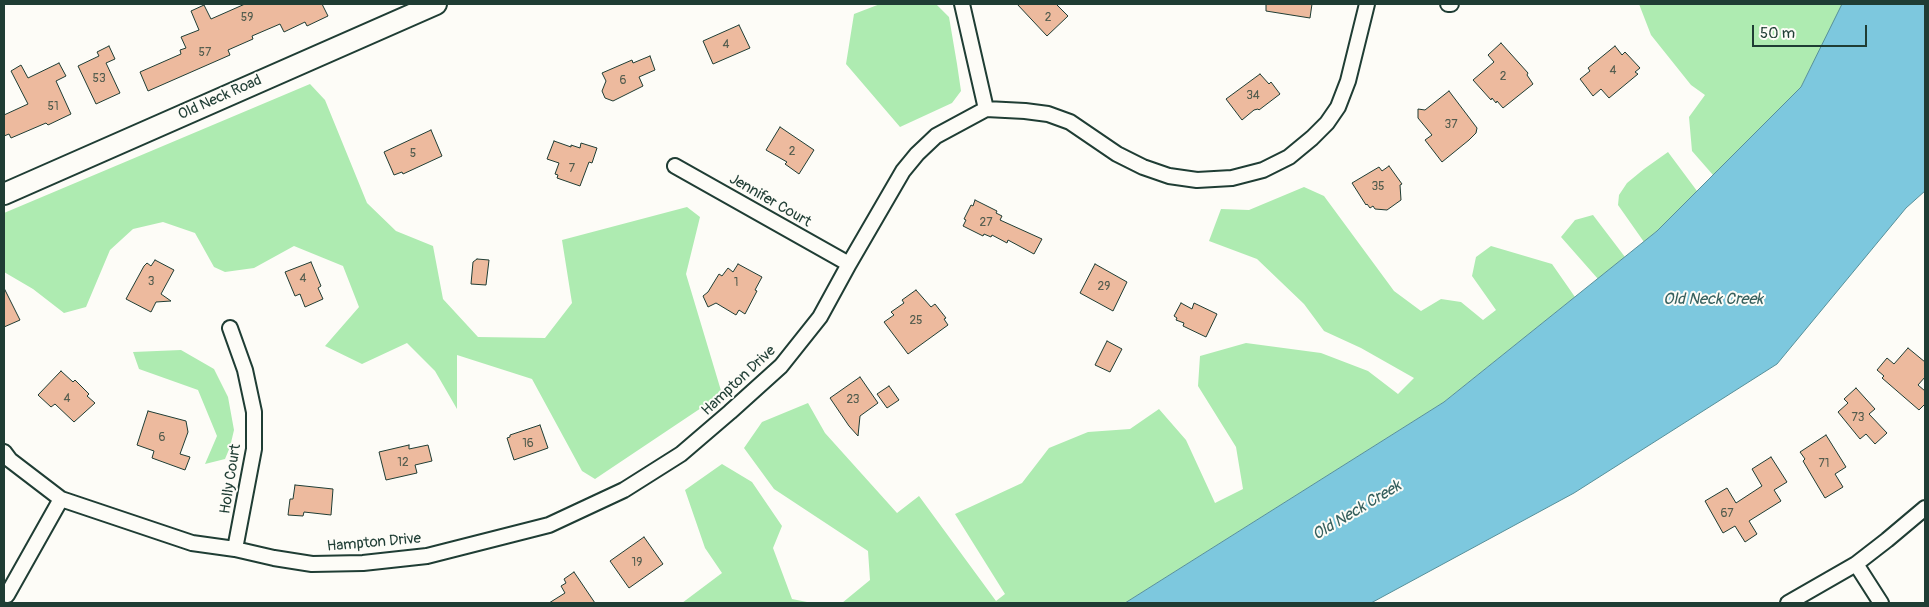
<!DOCTYPE html>
<html>
<head>
<meta charset="utf-8">
<style>
	body { margin:0 }
	#map { position:relative; width:1929px; height:607px; overflow:hidden; background:#fdfcf7; font-family:Pangolin,sans-serif }
	canvas { display:block }
	.frame { position:absolute; inset:0; border:5px solid #1f3d34; pointer-events:none }
	.scale { position:absolute; left:1752px; top:25px; width:115px; height:22px; box-sizing:border-box; border:2px solid #1f3d34; border-top:0; padding-left:6px; font-size:15px; line-height:18px; white-space:nowrap; color:#1f3d34; -webkit-text-stroke:4px #fdfcf7; paint-order:stroke }
</style>
</head>
<body>
<div id="map">
<canvas width="1929" height="607"></canvas>
<div class="frame"></div>
<div class="scale">50 m</div>
</div>
<script>
const g = document.querySelector('canvas').getContext('2d');
g.lineJoin = 'round';
function fillPath(path, color) { g.fillStyle = color; g.fill(path, 'evenodd'); }
const toPath = rows => new Path2D(rows.map(r => 'M' + r).join(''));
function trace(path, color, width, dash) { g.strokeStyle = color; g.lineWidth = width; g.lineCap = dash ? 'butt' : 'round'; g.setLineDash(dash || []); g.stroke(path); }
function label(font, color, halo, rows, align = 'center') {
  g.font = font + ' Pangolin,sans-serif'; g.lineWidth = 4; g.setLineDash([]); g.textBaseline = 'middle'; g.strokeStyle = halo; g.fillStyle = color; for (const [text, x, y, turn = 0] of rows) {
    g.save(); g.translate(x, y); g.rotate((+turn || 0) * Math.PI / 180); g.textAlign = isNaN(turn) ? turn : align; if (halo) g.strokeText(text, 0, 0); g.fillText(text, 0, 0); g.restore();
  }
}
const green = toPath([
	[880,4,936,4,949,17,957,64,961,91,952,103,900,127,846,64,854,14],
	[1639,4,1844,4,1801,87,1713,175,1692,151,1689,117,1705,95,1691,85,1651,35],
	[310,84,325,100,367,203,396,231,433,246,443,299,478,337,545,338,572,303,562,240,687,207,700,217,686,274,722,394,595,479,582,471,532,379,457,355,457,409,435,371,407,343,362,364,325,346,359,307,343,266,294,246,254,268,225,272,214,267,195,233,163,222,133,229,110,250,86,307,64,313,33,289,4,272,4,213],
	[1668,152,1697,191,1657,231,1644,242,1618,205,1619,195,1627,183,1644,169],
	[1304,187,1324,196,1394,291,1421,311,1441,299,1461,302,1483,320,1496,310,1472,276,1476,257,1491,246,1552,264,1575,297,1444,402,1125,603,842,603,870,580,868,551,774,489,744,448,762,422,808,403,825,433,897,513,919,496,996,601,1005,594,955,514,1022,483,1049,448,1088,432,1130,429,1159,409,1186,440,1215,503,1243,489,1236,447,1198,386,1200,356,1246,343,1321,353,1368,371,1398,394,1414,378,1361,348,1324,331,1304,304,1257,259,1209,241,1221,209,1249,210],
	[1593,215,1625,257,1598,279,1561,237,1575,220],
	[181,350,214,369,228,397,234,430,230,447,225,459,205,464,217,436,198,390,139,369,133,352],
	[722,464,752,482,782,526,773,548,792,599,812,603,682,603,722,573,705,548,685,490]
]);
const water = toPath([
	[1842,4,1925,4,1925,191,1906,208,1777,364,1574,493,1371,603,1125,603,1444,402,1657,231,1801,87,1842,4]
]);
const building = toPath([
	[245,4,322,4,328,16,307,26,305,22,284,32,280,24,252,36,253,39,228,50,230,55,148,91,140,72,181,54,180,50,186,48,181,37,199,30,191,11,204,5,211,19,245,4],
	[1017,4,1056,4,1068,16,1047,36,1017,4],
	[1266,4,1312,4,1310,18,1266,11,1266,4],
	[739,25,750,48,713,64,703,41,739,25],
	[1501,43,1528,73,1527,75,1533,84,1503,108,1497,101,1496,103,1492,98,1491,100,1473,80,1494,62,1488,55,1501,43],
	[109,46,115,59,106,63,120,93,96,104,78,66,99,56,97,52,109,46],
	[1615,46,1622,55,1625,52,1640,68,1635,72,1638,74,1609,98,1601,89,1593,96,1580,79,1590,71,1588,68,1615,46],
	[650,56,655,70,639,77,643,86,613,101,605,98,602,91,606,81,602,73,632,60,633,63,650,56],
	[59,63,66,76,56,81,71,114,48,125,46,123,11,138,9,134,4,136,4,115,28,104,11,71,21,65,28,78,59,63],
	[1260,74,1269,84,1271,82,1280,94,1259,110,1258,109,1254,110,1242,120,1226,99,1260,74],
	[1449,91,1477,128,1476,133,1469,140,1442,162,1425,140,1432,135,1418,118,1418,109,1425,110,1449,91],
	[780,127,814,150,799,174,785,164,787,162,766,150,780,127],
	[431,130,442,156,403,174,402,172,394,175,384,152,431,130],
	[554,141,571,147,571,145,580,148,581,143,597,148,592,163,589,162,580,186,557,178,558,175,555,174,559,163,547,159,554,141],
	[1389,166,1402,184,1400,185,1401,200,1387,210,1375,209,1373,206,1370,208,1367,204,1366,205,1352,183,1379,167,1382,171,1389,166],
	[975,200,997,211,996,213,1002,216,1000,220,1042,239,1034,254,1008,240,1007,243,992,235,991,237,984,234,983,236,963,226,966,220,964,219,971,205,973,206,975,200],
	[477,259,489,260,486,285,471,284,473,262,477,259],
	[155,260,174,270,161,294,171,301,156,302,151,312,126,299,144,266,147,263,151,266,155,260],
	[311,262,321,286,318,288,323,299,305,307,300,294,295,296,285,272,311,262],
	[738,264,762,277,755,290,757,291,745,314,739,310,736,315,716,303,708,307,703,296,708,292,719,274,722,276,728,268,733,272,738,264],
	[1095,264,1127,282,1113,311,1080,293,1095,264],
	[4,288,20,320,4,327,4,288],
	[916,290,931,307,935,304,946,318,944,319,948,325,908,354,884,322,894,315,891,312,904,303,902,300,916,290],
	[1181,303,1192,309,1194,303,1217,314,1206,337,1183,326,1184,323,1176,320,1177,318,1174,316,1181,303],
	[1107,341,1122,349,1110,372,1095,365,1107,341],
	[1908,348,1925,362,1925,377,1918,385,1925,391,1925,404,1919,410,1882,378,1884,376,1877,370,1887,358,1894,364,1908,348],
	[61,371,73,382,75,380,89,394,87,396,95,403,74,422,55,404,51,407,38,395,61,371],
	[860,377,878,403,860,416,858,436,849,426,830,398,860,377],
	[889,386,899,400,887,408,877,394,889,386],
	[1856,388,1875,409,1869,414,1887,433,1875,444,1866,434,1860,439,1838,412,1848,403,1844,399,1856,388],
	[148,411,186,421,188,432,180,454,190,457,185,470,152,458,154,451,137,445,148,411],
	[540,425,548,448,514,460,507,438,510,437,510,435,540,425],
	[1826,435,1846,467,1835,474,1843,487,1825,498,1803,461,1805,459,1800,452,1826,435],
	[409,445,409,449,428,445,432,461,415,465,417,473,386,480,379,452,409,445],
	[1771,457,1787,482,1774,490,1781,501,1749,521,1757,534,1745,542,1735,526,1723,533,1705,501,1727,488,1736,503,1762,486,1752,469,1771,457],
	[295,485,333,489,331,515,304,512,303,516,288,515,290,499,293,499,295,485],
	[644,537,663,564,629,588,610,561,644,537],
	[574,572,595,603,549,603,565,593,561,586,566,583,564,579,574,572]
]);
const street = toPath([
	[962,4,986,109],
	[1448,4,1451,4],
	[675,166,849,264],
	[230,328,245,370,254,412,254,449,235,549],
	[4,452,10,460,61,499,192,543,235,549,274,558,312,564,363,563,427,556,549,525,624,490,681,454,730,412,781,366,820,317,849,264,903,171,917,154,936,136,986,109,1025,111,1048,114,1070,122,1117,154,1143,167,1169,176,1197,180,1232,178,1263,170,1289,157,1312,138,1327,123,1338,107,1348,81,1367,4],
	[1856,564,1881,603],
	[7,595,61,499],
	[1788,603,1856,564,1887,540,1925,508]
]);
const secondary = toPath([
	[4,194,436,4]
]);
const numberNames = [
	["59",247,18],
	["2",1048,18],
	["4",726,45],
	["57",205,53],
	["4",1613,71],
	["2",1503,77],
	["53",99,79],
	["6",623,81],
	["34",1253,96],
	["51",53,107],
	["37",1451,125],
	["2",792,152],
	["5",413,154],
	["7",572,169],
	["35",1378,187],
	["27",986,223],
	["4",303,279],
	["3",151,282],
	["1",736,283],
	["29",1104,287],
	["25",916,321],
	["4",67,399],
	["23",853,400],
	["73",1858,418],
	["6",162,438],
	["16",528,444],
	["12",403,463],
	["71",1824,464],
	["67",1727,514],
	["19",637,563]
];
const streetNames = [
	["Old Neck Road",220,98,-24],
	["Jennifer Court",770,201,30],
	["Hampton Drive",739,381,-43],
	["Holly Court",231,479,-81],
	["Hampton Drive",374,543,-5]
];
const waterNames = [
	["Old Neck Creek",1713,300],
	["Old Neck Creek",1357,511,-31]
];
fillPath(green, '#aeebb1');
fillPath(water, '#7dc8de');
trace(water, '#57909a', 1);
fillPath(building, '#edba9e');
trace(building, '#1f3d34', 1);
trace(street, '#1f3d34', 18);
trace(secondary, '#1f3d34', 24);
trace(street, '#fdfcf7', 14);
trace(secondary, '#fdfcf7', 20);
label('12px', '#525c4e', null, numberNames);
label('15px', '#1f3d34', '#fdfcf7', streetNames);
label('italic 16px', '#36605e', '#fdfcf7', waterNames);
</script>
</body>
</html>
